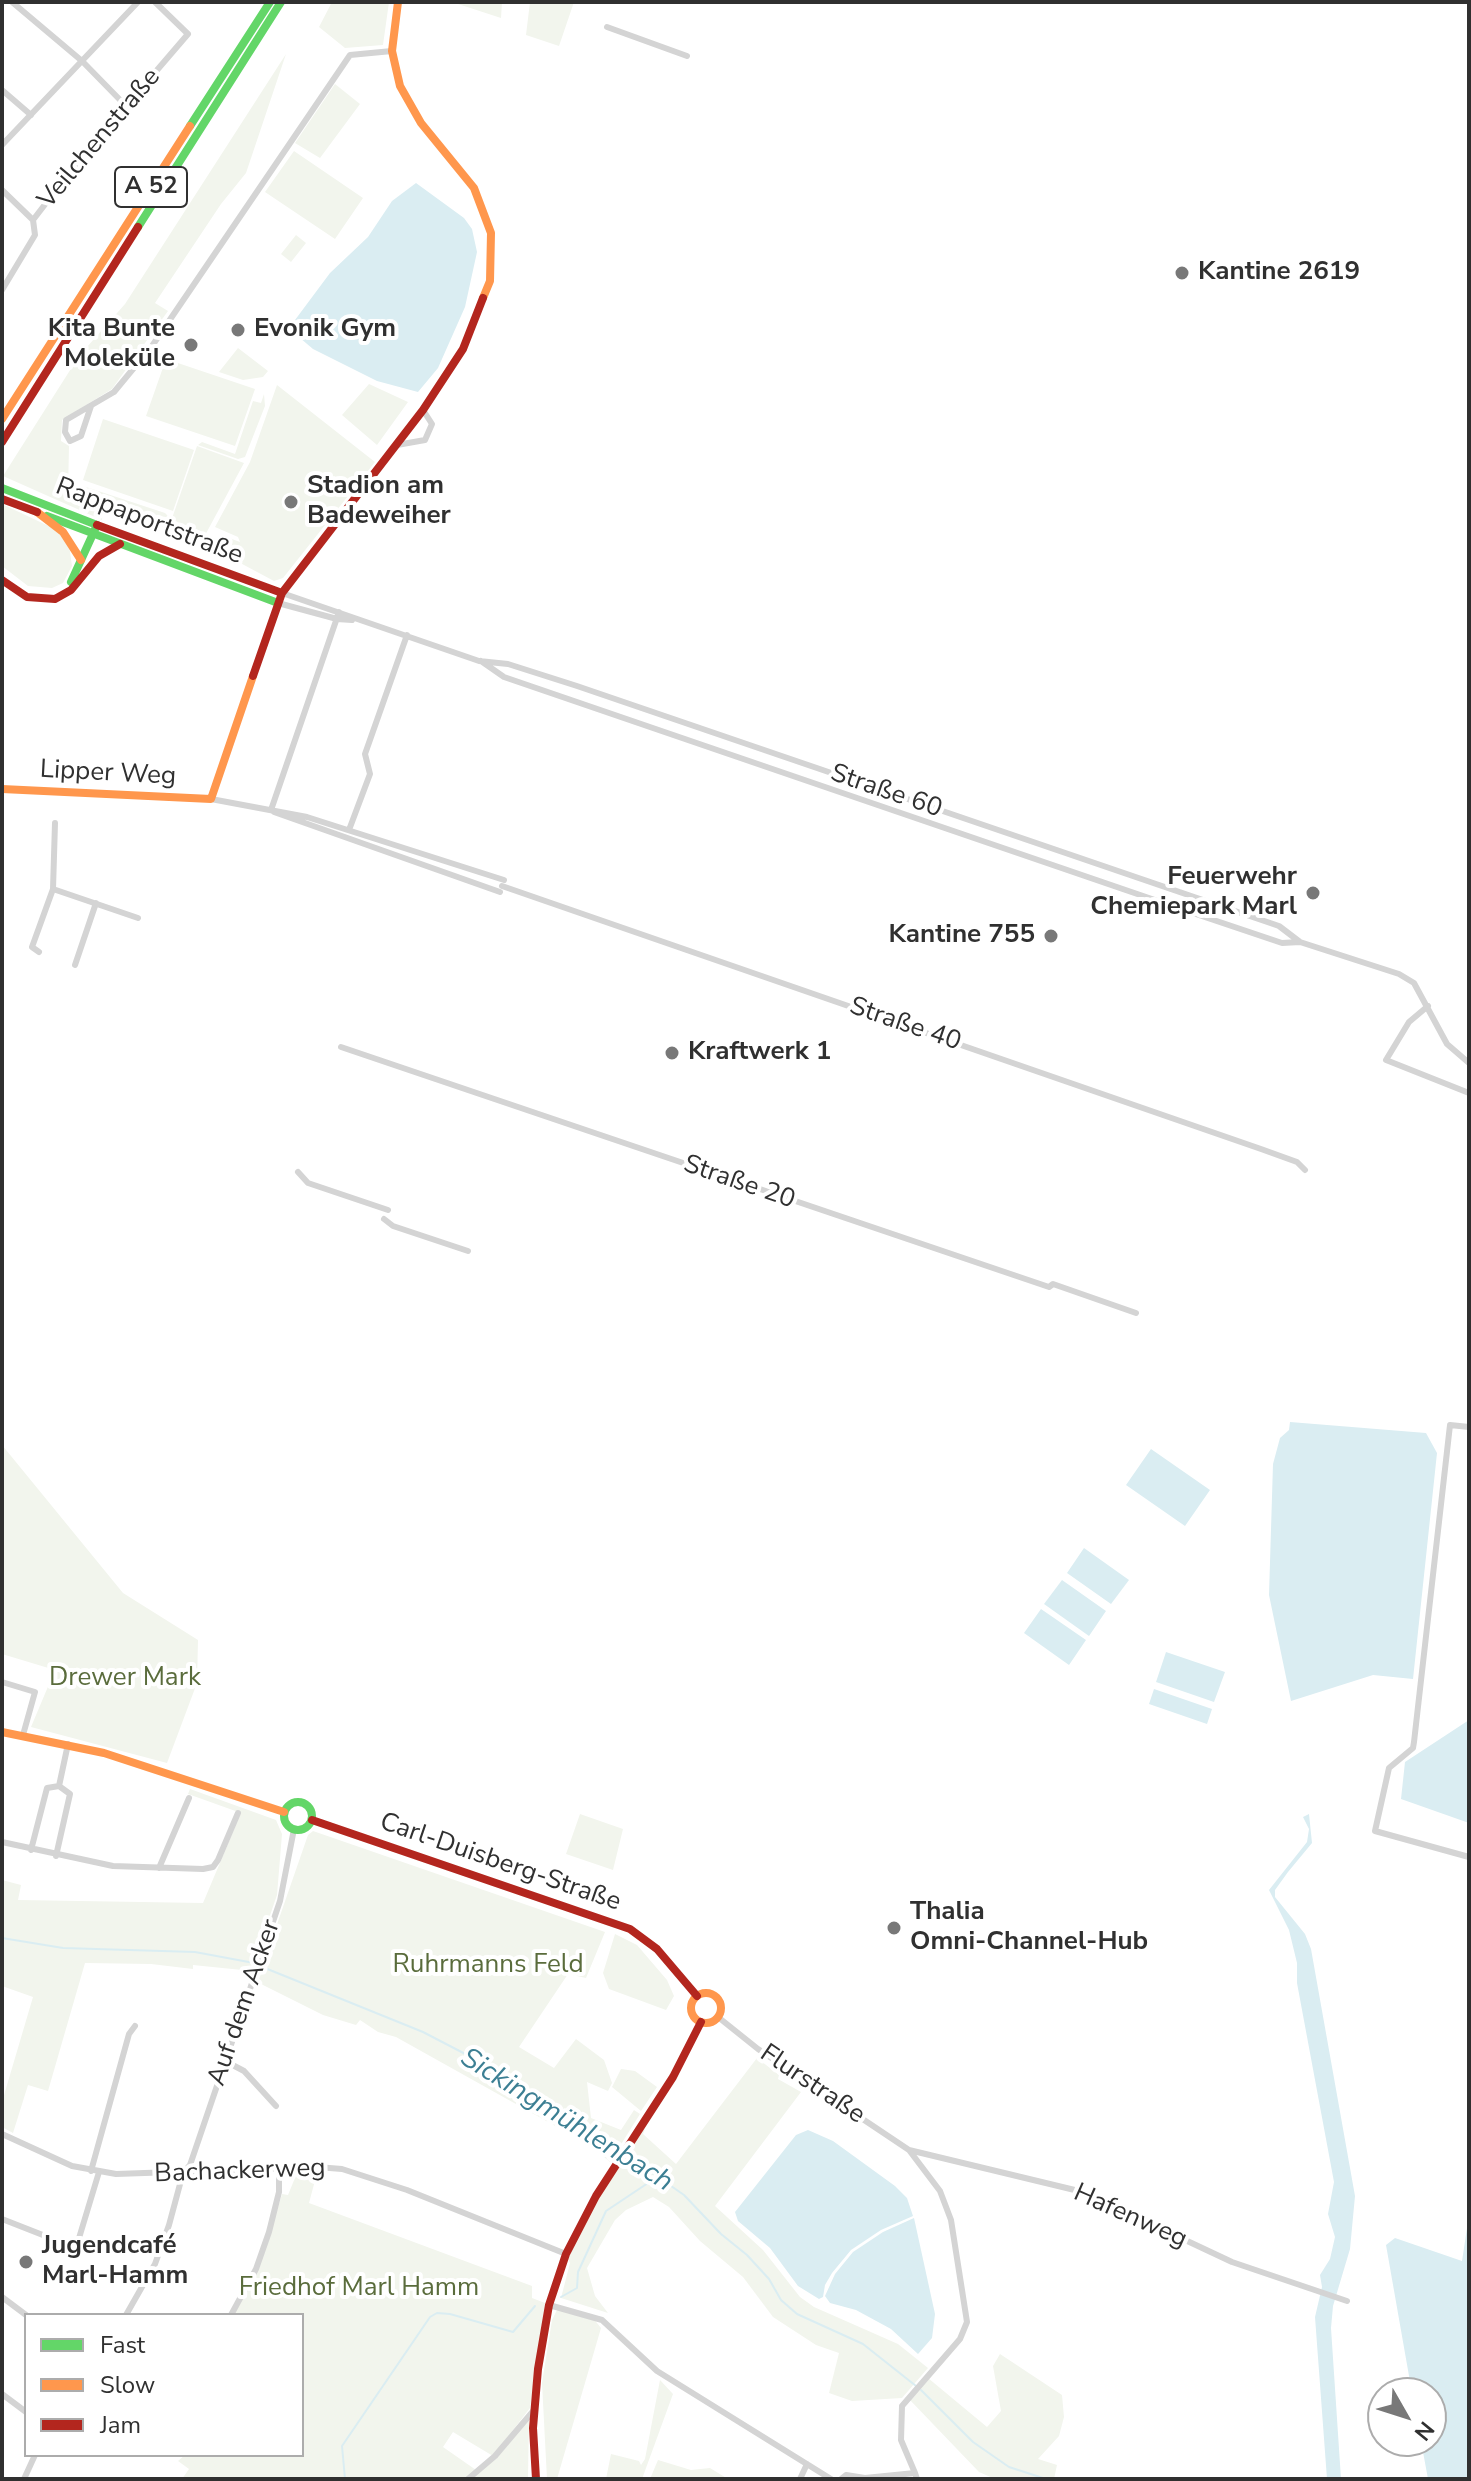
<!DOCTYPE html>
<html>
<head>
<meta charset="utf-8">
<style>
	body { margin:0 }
	#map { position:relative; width:1471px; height:2481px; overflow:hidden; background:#fff; font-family:"Nunito Sans",sans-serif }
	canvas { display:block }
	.frame { position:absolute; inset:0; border:4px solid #303030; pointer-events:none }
	.legend { position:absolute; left:24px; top:2313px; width:280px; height:144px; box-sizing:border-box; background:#fff; border:2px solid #acacac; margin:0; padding:10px 14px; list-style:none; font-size:24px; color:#303030 }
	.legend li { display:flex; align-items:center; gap:16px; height:40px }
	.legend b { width:40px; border:2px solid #acacac }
	.north { position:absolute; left:1367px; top:2377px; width:80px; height:80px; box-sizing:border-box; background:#fff; border:2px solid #acacac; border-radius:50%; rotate:129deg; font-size:22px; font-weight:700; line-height:32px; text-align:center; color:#303030 }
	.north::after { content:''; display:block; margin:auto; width:28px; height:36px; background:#787878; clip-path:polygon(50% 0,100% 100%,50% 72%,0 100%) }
</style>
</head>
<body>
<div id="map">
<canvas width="1471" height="2481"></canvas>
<div class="frame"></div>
<ul class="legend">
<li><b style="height:10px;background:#63d668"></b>Fast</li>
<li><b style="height:10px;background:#ff974d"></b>Slow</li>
<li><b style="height:10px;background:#b3261e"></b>Jam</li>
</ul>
<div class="north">N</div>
</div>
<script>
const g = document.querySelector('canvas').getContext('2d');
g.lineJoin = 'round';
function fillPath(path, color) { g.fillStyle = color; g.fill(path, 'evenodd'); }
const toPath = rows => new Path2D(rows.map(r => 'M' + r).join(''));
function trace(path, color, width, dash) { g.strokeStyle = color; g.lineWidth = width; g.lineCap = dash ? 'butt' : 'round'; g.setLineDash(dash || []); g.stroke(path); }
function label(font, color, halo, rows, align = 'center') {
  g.font = font + ' "Nunito Sans",sans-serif'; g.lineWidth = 8; g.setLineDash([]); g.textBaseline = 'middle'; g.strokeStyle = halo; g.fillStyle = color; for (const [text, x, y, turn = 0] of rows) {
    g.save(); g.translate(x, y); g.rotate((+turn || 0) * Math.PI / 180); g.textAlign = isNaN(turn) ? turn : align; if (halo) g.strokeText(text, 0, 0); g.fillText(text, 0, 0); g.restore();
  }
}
const green = toPath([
	[332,2,389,2,383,45,345,48,319,27],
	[459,2,502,2,501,18,458,4],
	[530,2,574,2,559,46,526,35],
	[286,54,246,173,221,204,155,303,168,311,112,389,62,420,61,441,69,446,68,492,103,509,102,520,3,476,79,356,125,304],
	[335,84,360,104,320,158,295,143],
	[294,151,363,198,335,239,265,192],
	[296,235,306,243,291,262,281,254],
	[238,348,268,371,263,377,243,380,219,372],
	[166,359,255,389,235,446,146,416],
	[369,384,408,402,377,445,342,415],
	[277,385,375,462,283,578,274,581,214,549,221,535,240,542,238,537,215,527,250,462],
	[264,394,265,406,245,457,238,459,198,445,202,442,235,454,253,401,261,403],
	[103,419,194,450,173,511,83,480],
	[197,446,244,463,203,539,169,527],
	[83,486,165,513,170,518,167,529,84,493],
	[2,504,55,529,69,545,72,566,63,583,52,588,28,586,2,566],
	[2,1445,123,1593,198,1640,197,1683,167,1763,31,1727,55,1670,2,1654],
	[190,1789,276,1820,282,1834,277,1895,249,1976,242,1970,193,1965,193,1969,151,1964,85,1963,48,2091,28,2085,13,2133,2,2127,2,2102,33,1997,2,1986,2,1880,21,1885,18,1900,203,1903,241,1813,188,1794],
	[580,1814,623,1829,613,1870,566,1854],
	[313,1831,605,1932,586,1978,568,1974,519,2047,554,2068,576,2039,604,2060,612,2083,608,2091,587,2082,591,2118,621,2130,634,2110,640,2114,610,2162,591,2146,396,2037,378,2032,360,2020,356,2025,323,2015,257,1982,308,1835],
	[615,1934,637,1945,667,1980,674,1996,666,2010,609,1989,603,1973],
	[757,2058,779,2075,778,2079,801,2092,715,2206,763,2250,800,2297,814,2307,898,2344,928,2368,902,2398,852,2401,829,2393,839,2353,816,2345,773,2317,743,2277,700,2241,669,2207,653,2197,626,2210,615,2220,587,2268,595,2296,608,2313,561,2298,570,2263,568,2259,588,2216,639,2133,645,2129,643,2134,676,2164],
	[621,2069,635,2071,657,2087,641,2111,612,2087],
	[297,2173,317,2173,309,2203,532,2286,532,2298,545,2303,530,2408,493,2456,453,2432,443,2447,476,2470,466,2479,182,2479,189,2469,178,2461,185,2455,302,2455,302,2315,232,2315,263,2257,282,2194,288,2195],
	[557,2310,593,2318,601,2328,557,2479,547,2479,542,2383,552,2320],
	[1000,2354,1062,2395,1064,2417,1059,2436,1038,2459,1057,2465,1054,2479,995,2479,979,2472,909,2399,928,2378,987,2427,1001,2411,993,2366],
	[660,2380,673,2394,642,2479,606,2479,611,2454,639,2461,641,2465,645,2459],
	[529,2417,528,2479,472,2479,503,2451],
	[658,2460,691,2470,710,2468,728,2479,650,2479]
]);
const water = toPath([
	[416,183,464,218,472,229,477,252,465,307,438,368,418,392,377,381,313,349,300,338,295,320,330,273,368,237,392,201],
	[1290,1422,1426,1433,1437,1453,1413,1679,1373,1675,1291,1701,1269,1595,1273,1464,1280,1438,1289,1430],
	[1151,1449,1210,1490,1185,1526,1126,1485],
	[1084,1548,1129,1580,1111,1604,1067,1573],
	[1062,1580,1106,1611,1089,1636,1044,1604],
	[1041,1609,1086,1640,1069,1665,1024,1633],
	[1166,1652,1225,1672,1214,1702,1156,1682],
	[1154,1689,1212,1709,1207,1724,1149,1704],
	[1469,1720,1469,1823,1401,1799,1405,1762],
	[1309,1814,1312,1843,1288,1872,1275,1890,1275,1897,1305,1934,1311,1949,1355,2196,1350,2249,1333,2306,1331,2328,1341,2479,1327,2479,1315,2317,1322,2287,1320,2275,1330,2259,1335,2237,1328,2214,1334,2182,1297,1983,1297,1963,1289,1930,1269,1890,1307,1842,1309,1829,1303,1817],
	[808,2130,833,2141,895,2186,907,2198,913,2216,881,2230,851,2250,832,2273,825,2285,823,2297,819,2299,798,2286,770,2248,738,2221,735,2212,796,2135],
	[1469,2215,1469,2479,1428,2479,1421,2441,1431,2441,1431,2393,1412,2393,1386,2245,1395,2238,1462,2261],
	[914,2218,935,2314,932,2338,918,2354,891,2329,856,2310,830,2303,825,2296,835,2274,853,2252,883,2232]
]);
const stream = toPath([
	[2,1938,63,1948,195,1952,254,1963],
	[260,1966,423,2032,473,2058,570,2123,619,2151],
	[625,2154,684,2195,721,2234,747,2255,769,2279,781,2300,797,2314,863,2344,916,2386],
	[561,2297,577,2288,578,2272,606,2211,654,2179,664,2179],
	[921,2390,973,2442,1009,2467,1046,2479],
	[345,2479,342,2446,430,2317,437,2313,450,2314,513,2332,535,2306]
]);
const street = toPath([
	[12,2,82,61,126,106],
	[607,27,687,56],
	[2,90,31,115],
	[2,145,138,2],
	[2,190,33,220],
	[2,290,35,235,33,220,73,168,188,34,155,2],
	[91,406,81,436,70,441,65,432,66,420,114,392,152,346,350,55,392,51],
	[397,445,425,440,432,424,423,410],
	[282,593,479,661,508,664,577,686,1279,926,1300,942,1399,974,1414,983,1447,1044,1469,1063],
	[278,603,337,619,352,620],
	[481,661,504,677,1184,910,1282,943,1300,942],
	[211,799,307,817,504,880],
	[271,810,339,612],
	[274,812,500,892],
	[349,830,370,774,365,754,407,635],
	[502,886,1261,1149,1297,1162,1305,1170],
	[53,889,138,918],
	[39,952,32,947,53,889,55,823],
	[75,965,96,903],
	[1428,1006,1409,1022,1386,1060,1469,1093],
	[341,1047,1049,1287,1053,1284,1136,1313],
	[298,1172,308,1183,388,1210],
	[384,1219,393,1226,468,1251],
	[1469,1427,1450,1425,1414,1742,1413,1748,1389,1768,1375,1831,1469,1857],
	[2,1682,35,1692,23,1735],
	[59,1786,68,1744],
	[2,1842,113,1866,203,1869,213,1867,218,1860,238,1813],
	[31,1850,47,1788,59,1786,70,1794,56,1856],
	[159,1868,189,1798],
	[718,2017,758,2049,909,2150,940,2191,951,2220,967,2322,960,2339,902,2406,901,2440,915,2473],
	[225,2061,244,2071,276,2106],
	[2,2134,72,2166,116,2174,317,2167,342,2169,407,2190,566,2254],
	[909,2150,1083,2192,1232,2262,1347,2301],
	[91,2171,129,2034,135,2026],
	[2,2219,76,2248,99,2172],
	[2,2297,26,2315],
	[549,2305,602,2320,657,2371,831,2479],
	[126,2315,155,2264,169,2225,183,2173,190,2165,280,1901,294,1829],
	[231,2315,256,2269,269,2232,279,2192,279,2169],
	[2,2394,26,2412],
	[24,2479,35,2455],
	[468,2479,495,2456,534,2410],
	[800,2479,807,2464],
	[841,2479,846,2475,865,2478,915,2473,917,2479]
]);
const fast = toPath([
	[190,126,270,2],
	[138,227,281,2],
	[2,488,97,525],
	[47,516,278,603],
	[71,582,97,525],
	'284 1816a14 14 0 1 1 28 0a14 14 0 1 1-28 0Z'
]);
const slow = toPath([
	[398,2,392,51,400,86,421,123,474,188,491,233,490,281,483,298],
	[2,419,190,126],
	[37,512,63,532,81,560],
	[2,789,211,799,253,676],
	[2,1732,104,1753,284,1812],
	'691 2008a15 15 0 1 1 30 0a15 15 0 1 1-30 0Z'
]);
const jam = toPath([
	[2,442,138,227],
	[2,499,37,512],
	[97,525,282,593],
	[2,580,27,597,55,599,71,590,99,556,120,544],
	[253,676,282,593,423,410,463,349,483,298],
	[312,1820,630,1929,657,1949,697,1996],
	[536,2479,533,2428,538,2369,549,2305,566,2254,596,2196,673,2077,701,2022]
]);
const markers = [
	[1182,273,8,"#787878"],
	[238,330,8,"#787878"],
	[191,345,8,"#787878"],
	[291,502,8,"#787878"],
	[1313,893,8,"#787878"],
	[1051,936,8,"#787878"],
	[672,1053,8,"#787878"],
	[894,1928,8,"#787878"],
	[26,2262,8,"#787878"]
];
const shields = [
	[151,187,72]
];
const shieldNames = [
	["A 52",151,187]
];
const streetNames = [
	["Veilchenstraße",100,139,-50],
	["Rappaportstraße",149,522,21],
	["Lipper Weg",108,774,3],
	["Straße 60",886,792,19],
	["Straße 40",905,1025,19],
	["Straße 20",739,1183,19],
	["Carl-Duisberg-Straße",500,1863,19],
	["Auf dem Acker",245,2003,-71],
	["Flurstraße",812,2085,34],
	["Bachackerweg",240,2172,-2],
	["Hafenweg",1130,2217,24]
];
const poiNames = [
	["Kantine 2619",1198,273],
	["Kita Bunte",175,330,"right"],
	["Moleküle",175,360,"right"],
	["Evonik Gym",254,330],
	["Stadion am",307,487],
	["Badeweiher",307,517],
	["Feuerwehr",1297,878,"right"],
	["Chemiepark Marl",1297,908,"right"],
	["Kantine 755",1035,936,"right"],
	["Kraftwerk 1",688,1053],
	["Thalia",910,1913],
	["Omni-Channel-Hub",910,1943],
	["Jugendcafé",42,2247],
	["Marl-Hamm",42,2277]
];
const parkNames = [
	["Drewer Mark",125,1679],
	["Ruhrmanns Feld",488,1966],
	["Friedhof Marl Hamm",359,2289]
];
const waterNames = [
	["Sickingmühlenbach",566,2121,32]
];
fillPath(green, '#f2f5ed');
fillPath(water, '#daedf2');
trace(stream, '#daedf2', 2);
trace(street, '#d4d4d4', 6);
trace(fast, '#63d668', 8);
trace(slow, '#ff974d', 8);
trace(jam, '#b3261e', 8);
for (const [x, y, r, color] of markers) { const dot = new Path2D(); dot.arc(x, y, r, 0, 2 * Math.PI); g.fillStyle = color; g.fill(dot); trace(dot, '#fff', 3); }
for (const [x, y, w] of shields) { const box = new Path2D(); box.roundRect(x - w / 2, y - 20, w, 40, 6); g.fillStyle = '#fff'; g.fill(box); trace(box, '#303030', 2); }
label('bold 24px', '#303030', null, shieldNames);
label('26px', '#303030', '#fff', streetNames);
label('bold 26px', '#303030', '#fff', poiNames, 'left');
label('26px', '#5a6c3c', '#fff', parkNames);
label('italic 28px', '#3c7f93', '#fff', waterNames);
</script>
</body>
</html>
